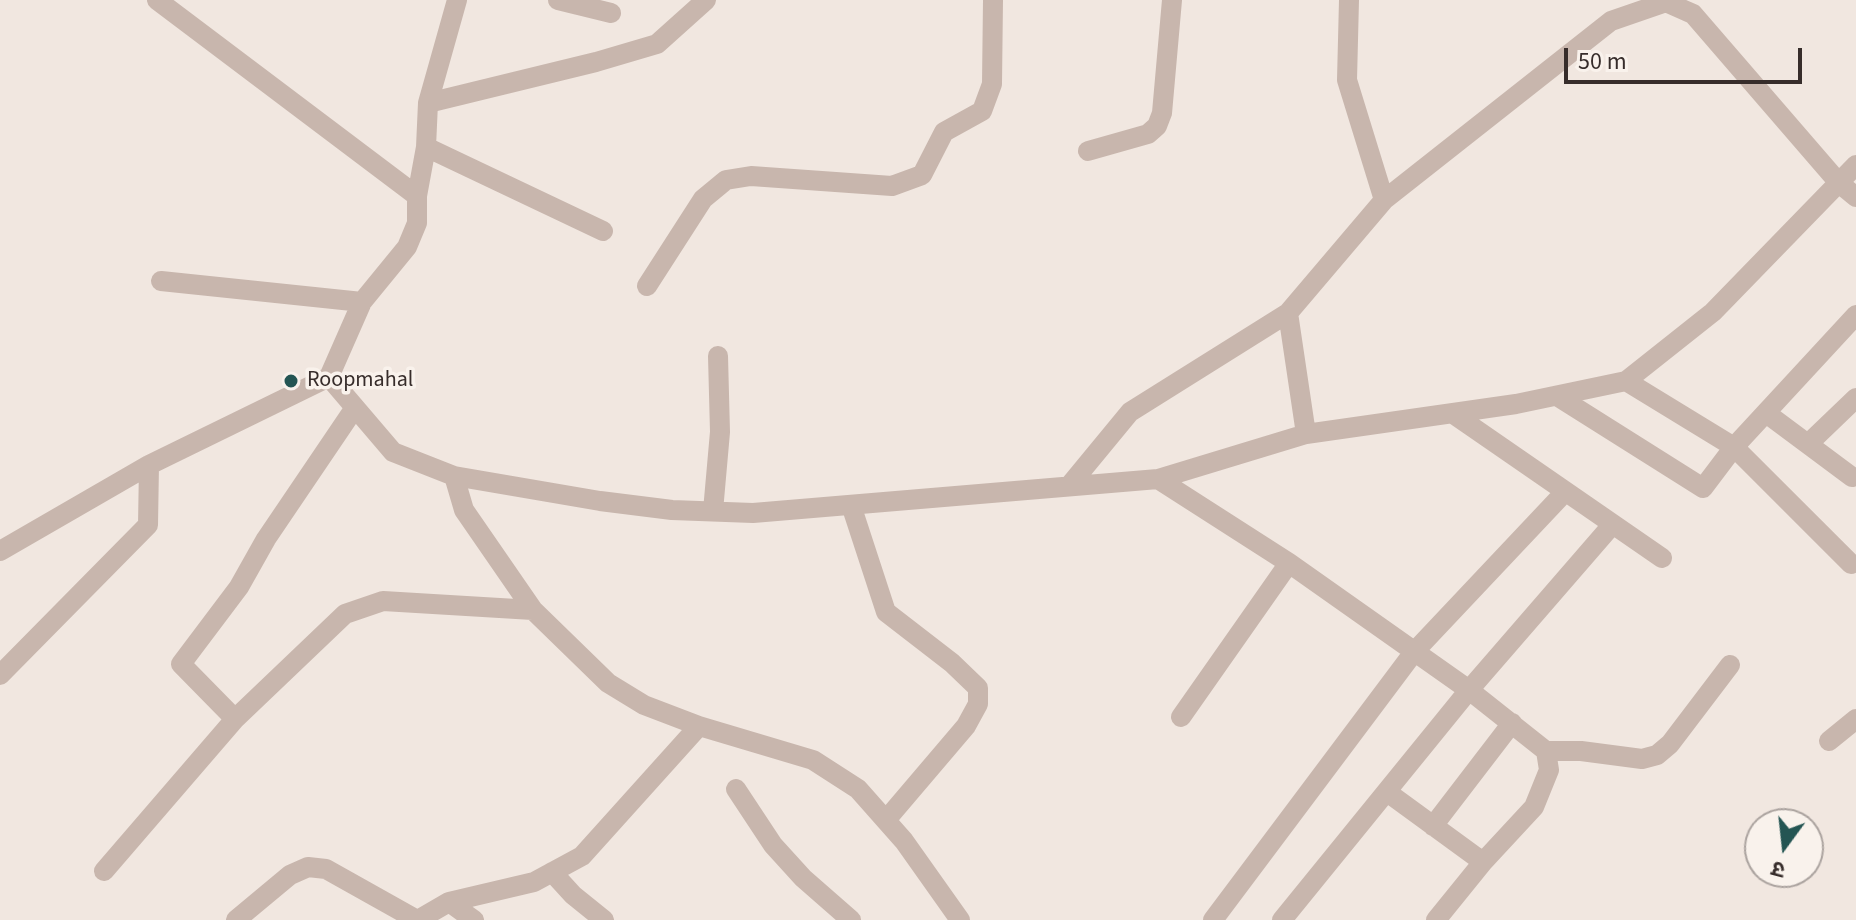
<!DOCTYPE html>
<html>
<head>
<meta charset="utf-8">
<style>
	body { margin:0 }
	#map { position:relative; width:1856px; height:920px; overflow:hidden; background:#f1e7e0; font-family:"Source Sans 3","Noto Sans Devanagari",sans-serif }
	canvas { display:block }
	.north { position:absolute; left:1744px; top:808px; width:80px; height:80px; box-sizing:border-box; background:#f9f2ec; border:2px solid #aba39f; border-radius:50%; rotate:195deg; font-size:22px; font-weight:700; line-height:32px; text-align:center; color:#372d2b }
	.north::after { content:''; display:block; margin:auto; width:28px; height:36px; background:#245553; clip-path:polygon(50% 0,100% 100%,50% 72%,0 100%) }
	.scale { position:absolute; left:1564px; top:48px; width:238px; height:36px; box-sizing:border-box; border:4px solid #372d2b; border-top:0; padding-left:10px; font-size:24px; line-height:28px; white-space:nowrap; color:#372d2b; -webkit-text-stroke:6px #f9f2ec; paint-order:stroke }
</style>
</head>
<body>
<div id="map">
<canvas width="1856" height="920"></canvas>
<div class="north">उ</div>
<div class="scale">50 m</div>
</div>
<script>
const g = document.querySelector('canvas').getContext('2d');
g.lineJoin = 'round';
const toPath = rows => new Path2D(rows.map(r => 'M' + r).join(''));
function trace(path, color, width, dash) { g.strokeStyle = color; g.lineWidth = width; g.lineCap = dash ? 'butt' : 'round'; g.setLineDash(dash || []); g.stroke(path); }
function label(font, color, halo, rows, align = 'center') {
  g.font = font + ' "Source Sans 3",sans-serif'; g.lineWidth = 7; g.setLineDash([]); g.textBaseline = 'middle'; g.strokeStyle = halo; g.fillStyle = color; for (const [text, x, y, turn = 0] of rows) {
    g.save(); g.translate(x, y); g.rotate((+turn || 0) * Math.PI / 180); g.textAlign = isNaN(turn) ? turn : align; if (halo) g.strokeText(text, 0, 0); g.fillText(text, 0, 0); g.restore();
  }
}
const minor = toPath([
	[157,0,417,196],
	[558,0,611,13],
	[428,103,596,62,657,44,706,0],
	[426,147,603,231],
	[1088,151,1148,134,1157,126,1162,113,1172,0],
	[1384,200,1611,21,1666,2,1693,14,1839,183,1856,197],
	[161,281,362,302],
	[647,286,703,199,726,180,751,176,892,186,922,175,944,132,982,111,992,84,993,0],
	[1288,313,1306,434],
	[329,377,393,452,454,476,600,501,672,510,753,513,1158,479,1306,434,1516,404,1626,381,1713,312,1856,165],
	[1557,396,1703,488,1734,447,1626,381],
	[1452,413,1662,558],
	[1766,413,1852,477],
	[1808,444,1856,398],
	[454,476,464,510,533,610],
	[1158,479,1289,563,1469,690,1546,751,1549,770,1534,807,1483,862,1436,920],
	[1069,486,1130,412,1288,313,1384,200,1347,80,1349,0],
	[851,505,886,612,952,663,978,688,978,704,966,726,886,820],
	[713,511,720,432,718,356],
	[0,551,149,465,329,377,362,302,407,247,417,223,417,196,426,147,428,103,457,0],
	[1851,564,1734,447,1856,315],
	[0,675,148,525,149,465],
	[1181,717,1289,563],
	[235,719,181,664,239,587,266,539,354,409],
	[1829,741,1856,719],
	[1546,751,1581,751,1642,759,1657,755,1670,744,1730,665],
	[736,789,773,845,803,878,851,920],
	[1387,792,1483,862],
	[1433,826,1512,723],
	[104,871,235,719,345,614,383,601,533,610,608,683,644,705,699,726,813,760,858,789,904,841,960,920],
	[552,872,573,895,604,920],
	[449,902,474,920],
	[236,920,290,875,308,867,326,869,417,920],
	[418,920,449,902,534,882,582,856,699,726],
	[1213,920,1414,652,1564,493],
	[1282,920,1469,690,1612,525]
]);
const markers = [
	[291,381,8,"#245553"]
];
const poiNames = [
	["Roopmahal",307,381]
];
trace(minor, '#c8b6ad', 20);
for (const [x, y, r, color] of markers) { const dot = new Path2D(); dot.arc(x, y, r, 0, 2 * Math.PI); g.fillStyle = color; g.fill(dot); trace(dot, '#f9f2ec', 3); }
label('22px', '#372d2b', '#f9f2ec', poiNames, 'left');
</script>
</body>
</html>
